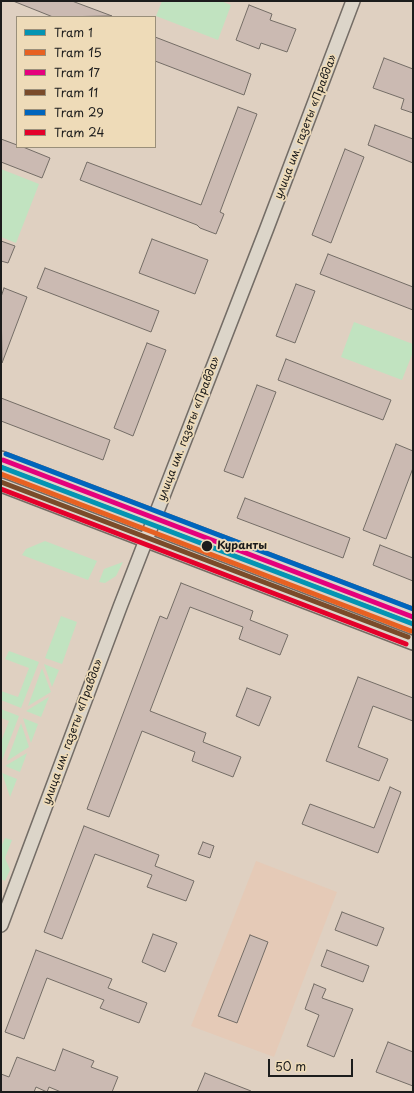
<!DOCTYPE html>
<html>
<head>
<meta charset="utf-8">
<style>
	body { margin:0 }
	#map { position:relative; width:414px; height:1093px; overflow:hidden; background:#dfd0c1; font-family:"Playpen Sans",sans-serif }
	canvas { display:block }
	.frame { position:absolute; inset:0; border:2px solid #1c1c1c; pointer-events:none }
	.legend { position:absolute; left:16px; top:16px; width:140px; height:132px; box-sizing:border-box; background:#eedbb8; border:1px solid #9a8f7a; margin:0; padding:5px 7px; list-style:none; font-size:12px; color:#1c1c1c }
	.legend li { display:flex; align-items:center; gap:8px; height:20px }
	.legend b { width:20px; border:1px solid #9a8f7a }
	.scale { position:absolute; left:268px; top:1059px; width:85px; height:18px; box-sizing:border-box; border:2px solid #1c1c1c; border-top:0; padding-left:5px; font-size:12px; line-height:14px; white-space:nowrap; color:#1c1c1c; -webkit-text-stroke:3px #eedbb8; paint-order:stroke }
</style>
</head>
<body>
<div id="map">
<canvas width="414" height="1093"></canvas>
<div class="frame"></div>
<ul class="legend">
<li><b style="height:5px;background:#0494b3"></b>Tram 1</li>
<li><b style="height:5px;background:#e76122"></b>Tram 15</li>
<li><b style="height:5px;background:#e5007d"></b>Tram 17</li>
<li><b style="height:5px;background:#7a4b2a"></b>Tram 11</li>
<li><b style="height:5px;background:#0065bd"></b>Tram 29</li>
<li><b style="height:5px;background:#e4002b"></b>Tram 24</li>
</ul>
<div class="scale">50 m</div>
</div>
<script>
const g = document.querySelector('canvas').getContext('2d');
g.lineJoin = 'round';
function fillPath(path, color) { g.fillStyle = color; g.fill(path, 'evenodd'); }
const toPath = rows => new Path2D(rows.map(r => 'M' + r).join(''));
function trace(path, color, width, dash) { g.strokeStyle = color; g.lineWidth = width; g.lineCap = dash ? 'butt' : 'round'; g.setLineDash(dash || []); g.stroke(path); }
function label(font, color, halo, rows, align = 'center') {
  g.font = font + ' "Playpen Sans",sans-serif'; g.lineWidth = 3.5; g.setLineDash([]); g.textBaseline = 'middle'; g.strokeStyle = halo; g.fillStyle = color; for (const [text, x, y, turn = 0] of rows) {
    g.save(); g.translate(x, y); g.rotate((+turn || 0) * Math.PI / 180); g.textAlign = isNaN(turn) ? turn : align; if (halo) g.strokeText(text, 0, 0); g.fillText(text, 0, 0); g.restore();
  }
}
const built = toPath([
	[256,861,337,892,274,1057,191,1026]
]);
const green = toPath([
	[162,1,221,1,231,5,218,40,156,16],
	[1,169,39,184,16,243,1,237],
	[354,322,413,344,413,352,402,380,341,357],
	[45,541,97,561,88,580,22,555,26,549],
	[123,562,116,576,105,583,99,582,104,569],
	[61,616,77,622,62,664,45,658],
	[9,651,39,662,21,708,1,700,1,691,18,697,29,668,5,659],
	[44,664,59,670,52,687],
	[42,668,51,692,28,706],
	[49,697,41,717,26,711],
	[1,709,19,716,1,763,1,742,9,721,1,718],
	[23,718,38,724,31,743],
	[21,723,29,747,7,761],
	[27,753,20,772,5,766],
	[2,773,17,779,10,797],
	[5,838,12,840,5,858,10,870,5,881,1,879,1,847]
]);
const building = toPath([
	[13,1,72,1,112,16,53,17,13,1],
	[249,5,272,14,270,20,296,29,287,52,261,43,259,49,236,40,249,5],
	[155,37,251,74,244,95,155,61,155,37],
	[384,58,413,69,413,113,401,109,404,99,373,88,384,58],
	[238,107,257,114,220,212,224,214,216,234,200,228,197,225,80,180,87,162,201,205,238,107],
	[375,125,413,139,413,163,368,145,375,125],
	[1,139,17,145,17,147,23,147,50,158,42,178,1,162,1,139],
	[345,149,364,157,331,243,312,235,345,149],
	[152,239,208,260,195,294,139,273,152,239],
	[1,241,15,246,8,263,1,261,1,241],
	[328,254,413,287,413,310,320,274,328,254],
	[45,268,159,311,151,332,37,288,45,268],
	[296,284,315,291,295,343,276,336,296,284],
	[4,288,27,297,2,363,1,297,4,288],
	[147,343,166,350,133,436,114,428,147,343],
	[286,359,391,400,383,420,278,380,286,359],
	[257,385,276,392,243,478,224,471,257,385],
	[1,398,110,440,103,460,1,421,1,398],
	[396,444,413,451,413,468,386,539,363,530,396,444],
	[245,498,350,538,343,558,237,518,245,498],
	[380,545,413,558,413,581,373,565,380,545],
	[181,583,253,611,250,620,288,635,280,655,239,639,243,627,190,607,150,711,206,733,203,742,241,757,233,777,192,761,195,752,142,731,109,817,87,809,160,616,167,619,181,583],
	[358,677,413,698,413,721,373,706,358,747,388,759,379,781,326,761,358,677],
	[247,688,271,697,259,726,236,716,247,688],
	[390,787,401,792,378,853,302,824,310,804,374,828,390,787],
	[84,826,159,855,155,866,194,881,186,901,147,887,152,875,95,854,62,939,44,932,84,826],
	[203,842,214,846,210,858,198,854,203,842],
	[342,912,384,928,377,946,335,930,342,912],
	[153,934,177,943,165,972,142,962,153,934],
	[250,935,268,942,237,1023,218,1016,250,935],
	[36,950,112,979,108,988,147,1003,139,1023,100,1008,104,1000,47,978,24,1039,5,1032,36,950],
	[327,950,369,966,363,982,321,966,327,950],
	[314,984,326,989,322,998,353,1009,334,1057,307,1046,319,1015,305,1009,314,984],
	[388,1042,413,1052,413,1086,376,1072,388,1042],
	[63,1049,94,1061,91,1067,118,1077,112,1092,61,1092,49,1087,47,1092,36,1087,34,1092,1,1092,1,1074,9,1077,17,1057,55,1071,63,1049],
	[205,1073,251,1091,251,1092,197,1092,205,1073]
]);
const secondary = toPath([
	[1,458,413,615],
	[1,485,413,643],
	[1,925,120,607,267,228,353,1]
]);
const tram1 = toPath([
	[1,467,413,624]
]);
const tram2 = toPath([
	[1,474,411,631]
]);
const tram3 = toPath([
	[3,460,413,617]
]);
const tram4 = toPath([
	[1,482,408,637]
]);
const tram5 = toPath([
	[6,454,413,609]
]);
const tram6 = toPath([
	[1,489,406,644]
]);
const markers = [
	[207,546,6,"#1c1c1c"]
];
const streetNames = [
	["улица им. газеты «Правда»",306,127,-69],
	["улица им. газеты «Правда»",189,429,-69],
	["улица им. газеты «Правда»",73,732,-70]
];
const stopNames = [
	["Куранты",217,546]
];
fillPath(built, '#e5cab7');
fillPath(green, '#c1e3c0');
fillPath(building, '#cbbab2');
trace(building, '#746d66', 1);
trace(secondary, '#746d66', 16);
trace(secondary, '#dcd5c9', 13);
trace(tram1, '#0494b3', 5);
trace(tram2, '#e76122', 5);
trace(tram3, '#e5007d', 5);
trace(tram4, '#7a4b2a', 5);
trace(tram5, '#0065bd', 5);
trace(tram6, '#e4002b', 5);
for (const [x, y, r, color] of markers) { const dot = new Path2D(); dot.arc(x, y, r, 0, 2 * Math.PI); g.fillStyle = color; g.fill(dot); trace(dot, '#eedbb8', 1.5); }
label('11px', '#1c1c1c', '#eedbb8', streetNames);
label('bold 11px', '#1c1c1c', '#eedbb8', stopNames, 'left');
</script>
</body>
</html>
